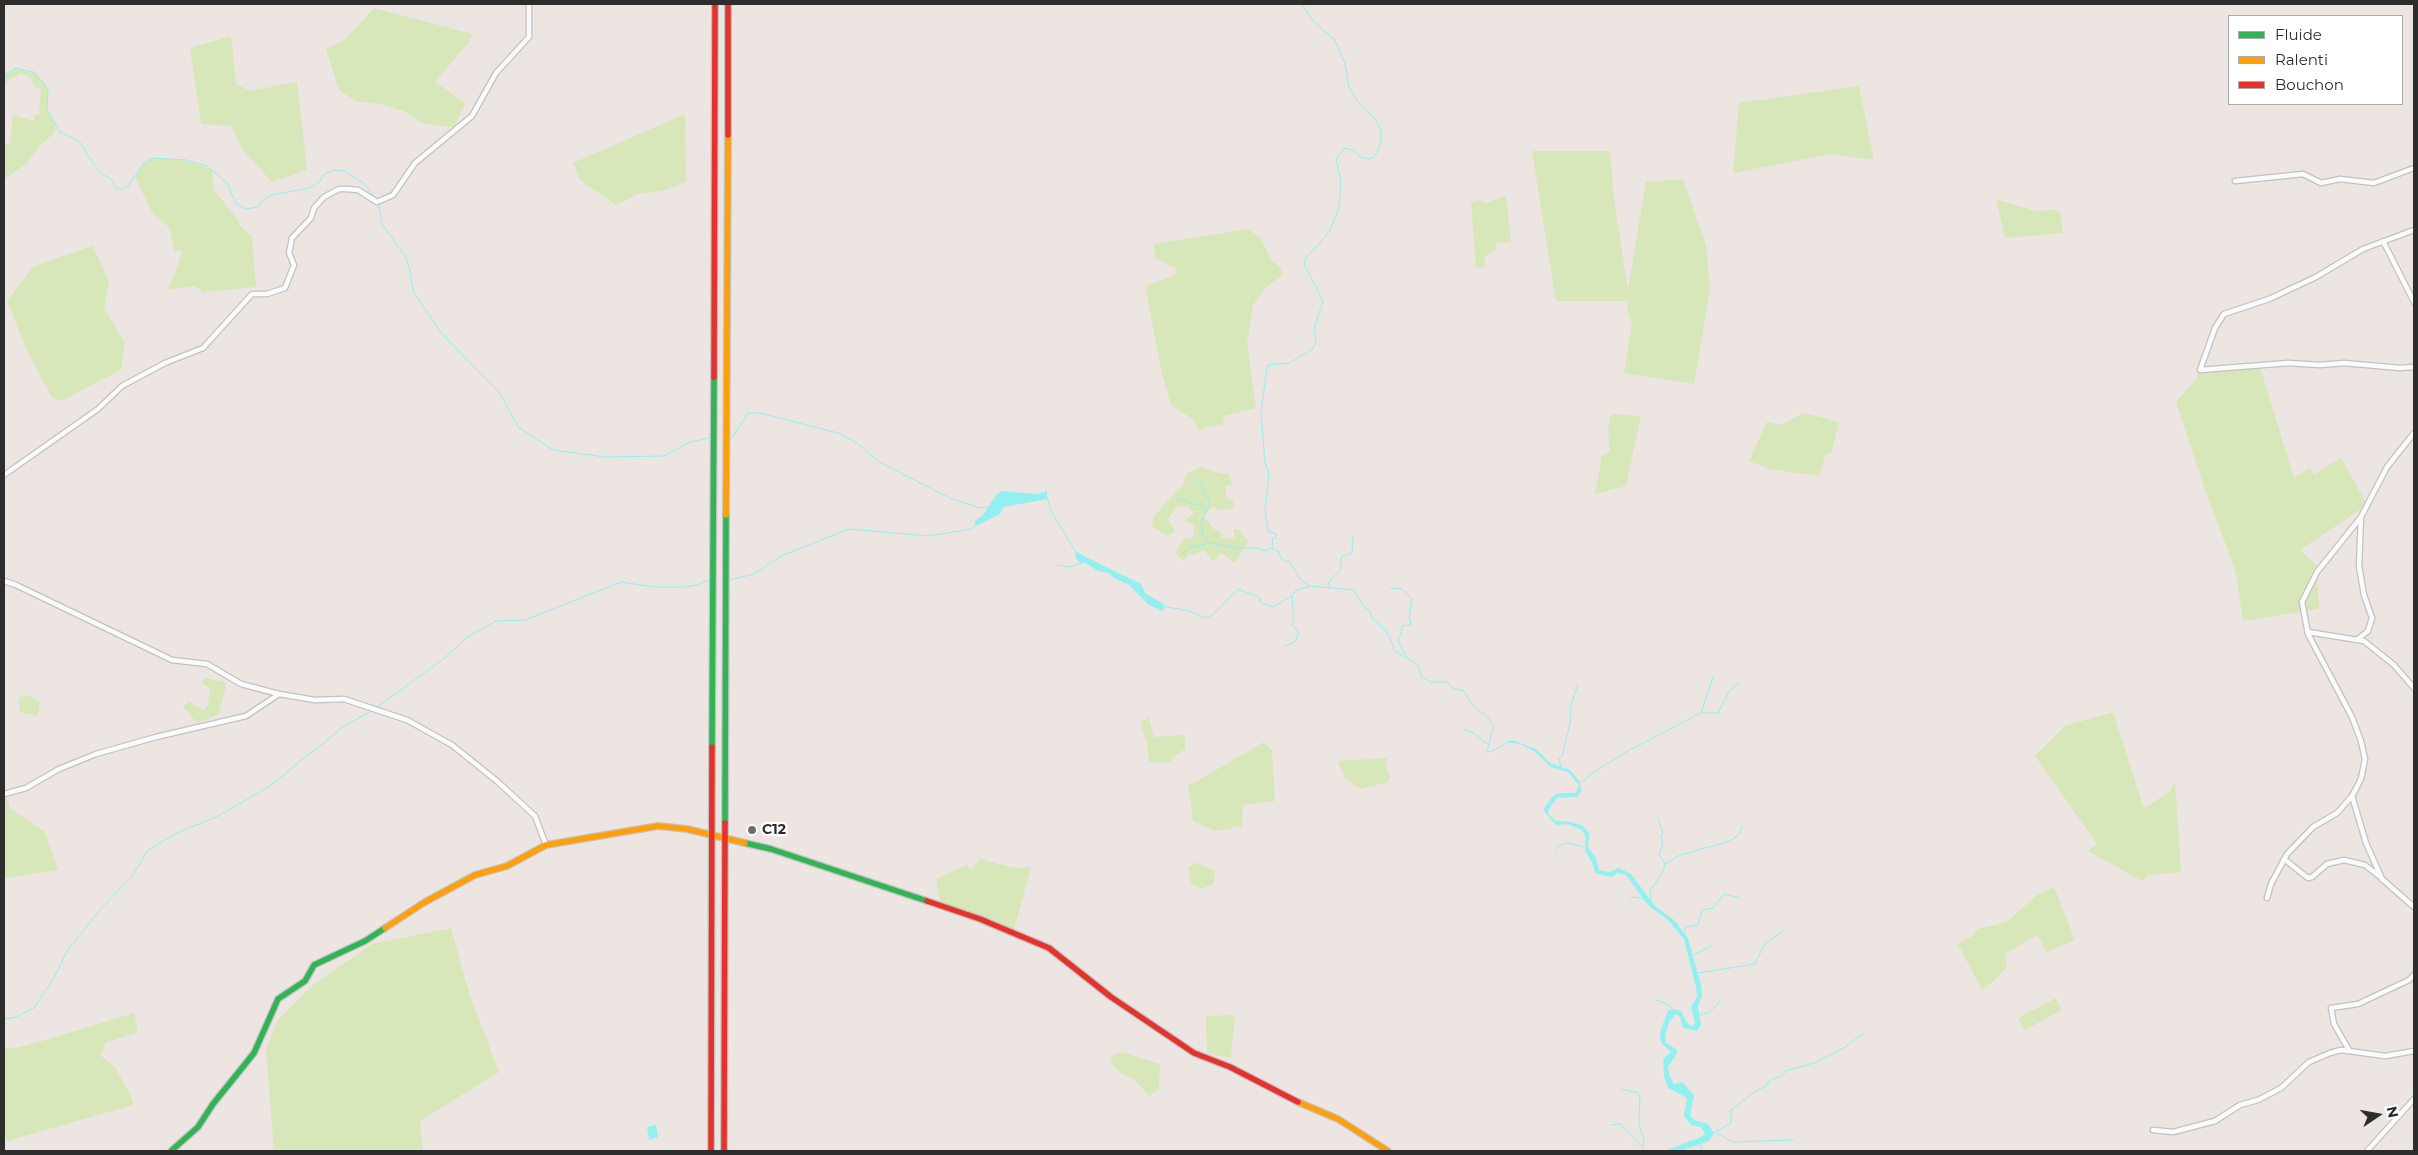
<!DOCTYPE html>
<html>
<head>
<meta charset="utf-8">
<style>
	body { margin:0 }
	#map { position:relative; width:2418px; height:1155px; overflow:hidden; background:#ece5e2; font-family:Montserrat,sans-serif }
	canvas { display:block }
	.frame { position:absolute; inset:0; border:5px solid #2d2d2d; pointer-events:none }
	.legend { position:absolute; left:2228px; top:15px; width:175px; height:90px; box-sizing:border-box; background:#fff; border:1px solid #ababab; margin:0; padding:6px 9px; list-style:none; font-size:15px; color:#2d2d2d }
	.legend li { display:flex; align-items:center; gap:10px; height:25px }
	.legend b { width:25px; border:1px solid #ababab }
	.north { position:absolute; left:2353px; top:1090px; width:50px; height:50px; -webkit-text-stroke:4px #fff; paint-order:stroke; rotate:78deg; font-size:14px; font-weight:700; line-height:20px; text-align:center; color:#2d2d2d }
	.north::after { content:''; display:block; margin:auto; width:18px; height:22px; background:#2d2d2d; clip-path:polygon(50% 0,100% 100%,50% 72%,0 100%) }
</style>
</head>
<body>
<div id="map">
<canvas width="2418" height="1155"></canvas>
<div class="frame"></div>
<ul class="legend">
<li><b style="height:6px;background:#30b455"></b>Fluide</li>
<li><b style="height:6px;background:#ff9f0a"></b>Ralenti</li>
<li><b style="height:6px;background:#e5322d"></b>Bouchon</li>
</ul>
<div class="north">N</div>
</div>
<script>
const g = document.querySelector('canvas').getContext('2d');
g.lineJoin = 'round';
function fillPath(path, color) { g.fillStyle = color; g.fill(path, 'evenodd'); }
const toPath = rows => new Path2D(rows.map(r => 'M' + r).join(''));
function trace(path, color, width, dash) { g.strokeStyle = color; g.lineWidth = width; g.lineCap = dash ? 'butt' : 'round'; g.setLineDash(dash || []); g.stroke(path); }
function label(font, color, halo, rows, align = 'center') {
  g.font = font + ' Montserrat,sans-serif'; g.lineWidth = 4.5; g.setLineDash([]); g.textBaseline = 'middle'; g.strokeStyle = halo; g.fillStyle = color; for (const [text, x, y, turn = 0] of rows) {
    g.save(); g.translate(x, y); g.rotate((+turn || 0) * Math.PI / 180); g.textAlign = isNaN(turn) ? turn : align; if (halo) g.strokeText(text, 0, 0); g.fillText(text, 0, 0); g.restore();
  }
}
const green = toPath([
	[374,8,472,34,469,42,435,82,465,103,454,128,420,122,404,111,380,104,355,101,339,90,326,49,345,40],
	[231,36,236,84,250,91,297,82,307,170,272,182,242,149,232,126,201,124,190,48],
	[15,68,34,72,45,83,48,90,47,110,56,125,54,133,39,147,26,164,4,179,4,144,10,145,13,115,34,121,35,114,39,115,41,88,35,87,30,77,21,73,6,82,4,95,4,76],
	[1859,86,1874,160,1831,154,1733,173,1739,103],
	[685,114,686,182,662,191,638,194,616,205,580,180,573,163],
	[1532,151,1610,151,1614,199,1628,289,1646,182,1683,179,1706,245,1710,290,1694,384,1624,373,1632,323,1627,310,1628,301,1556,301],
	[153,158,187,160,212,170,214,190,237,219,240,226,252,236,256,287,203,292,196,286,167,290,174,277,182,251,175,251,169,227,153,214,135,177,144,163],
	[1506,196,1511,242,1496,243,1497,248,1485,257,1484,268,1476,268,1471,202,1479,200,1486,203],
	[1996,199,2038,212,2052,209,2060,212,2063,233,2005,238],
	[1248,229,1261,239,1271,260,1280,267,1283,275,1267,286,1253,305,1247,343,1256,408,1223,416,1224,424,1207,427,1198,431,1195,421,1171,405,1162,374,1145,286,1176,275,1175,268,1155,258,1154,244],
	[93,246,109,282,104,308,125,343,121,370,61,401,52,398,26,348,7,301,34,266],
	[2259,364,2294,478,2310,468,2314,475,2341,457,2367,505,2300,550,2316,565,2319,609,2243,621,2237,579,2231,558,2207,496,2176,402,2196,379,2199,372],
	[1804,413,1839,422,1831,454,1826,453,1819,476,1769,469,1749,461,1767,422,1780,425],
	[1611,414,1641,416,1626,486,1595,494,1602,456,1610,451,1608,429],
	[1200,467,1222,474,1229,473,1232,485,1225,486,1227,499,1233,501,1234,508,1222,510,1213,507,1203,516,1215,530,1220,531,1222,538,1234,539,1234,529,1240,530,1248,541,1235,563,1221,553,1213,561,1204,550,1193,555,1190,553,1183,561,1178,557,1176,551,1179,545,1185,538,1192,539,1195,526,1185,521,1194,513,1189,507,1178,506,1168,519,1175,531,1168,536,1152,526,1154,516,1184,484,1186,474],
	[204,678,224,682,226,686,219,714,197,723,183,707,189,701,204,711,208,705,210,688,202,683],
	[22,696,29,696,36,699,40,703,38,716,20,712,18,699],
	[2113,712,2144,809,2170,791,2175,782,2181,872,2148,875,2142,881,2088,851,2097,844,2035,756,2065,726],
	[1149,718,1154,737,1185,735,1185,749,1171,759,1173,763,1149,762,1147,742,1140,722],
	[1264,742,1272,751,1275,801,1243,805,1242,826,1216,831,1193,821,1188,784,1192,784],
	[1387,758,1386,767,1390,777,1388,782,1361,789,1345,778,1338,761],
	[4,784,10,808,45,832,58,870,4,878],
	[981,859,1014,868,1031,867,1013,933,941,905,936,879,967,865,971,869],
	[1195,863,1201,864,1214,871,1215,877,1212,885,1200,889,1191,883,1188,868],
	[2054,887,2075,940,2047,952,2037,935,2005,954,2007,967,1995,980,1982,990,1960,948,1956,945,1971,937,1978,929,2007,922,2037,895],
	[451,928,469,993,499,1072,420,1121,423,1151,274,1151,266,1050,278,1020,313,985,372,944],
	[2056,998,2062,1010,2025,1030,2018,1018],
	[134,1013,138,1033,106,1042,101,1056,114,1066,130,1094,133,1105,7,1141,4,1129,4,1048,16,1048,49,1039],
	[1235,1015,1231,1058,1207,1053,1206,1016],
	[1122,1052,1160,1064,1159,1089,1149,1096,1135,1080,1120,1073,1111,1063,1112,1056]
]);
const water = toPath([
	[1002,491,1038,494,1047,491,1047,499,1004,507,999,515,975,526,975,521,983,515,996,495],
	[1076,552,1141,584,1146,594,1164,604,1163,611,1149,605,1129,585,1114,578,1109,573,1098,571,1084,562,1080,563,1075,556],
	[1512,740,1536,749,1550,763,1570,770,1580,782,1581,792,1578,796,1572,797,1557,798,1548,810,1549,815,1556,821,1571,822,1583,826,1589,833,1588,847,1596,858,1599,870,1609,872,1619,868,1631,874,1655,906,1674,920,1688,938,1701,985,1702,996,1698,1006,1701,1025,1697,1031,1683,1028,1680,1017,1676,1014,1669,1022,1665,1036,1666,1043,1676,1049,1677,1053,1668,1067,1669,1074,1674,1084,1682,1082,1694,1095,1690,1115,1694,1120,1708,1124,1714,1133,1709,1141,1680,1151,1664,1151,1701,1137,1705,1134,1701,1127,1691,1125,1684,1116,1687,1098,1668,1088,1664,1076,1663,1059,1671,1052,1662,1044,1660,1039,1661,1029,1668,1011,1673,1009,1681,1011,1687,1023,1692,1026,1695,1023,1691,1006,1697,997,1696,987,1684,939,1668,920,1648,905,1626,875,1617,873,1611,877,1595,873,1592,862,1585,851,1586,837,1582,830,1568,824,1556,825,1544,811,1544,808,1553,796,1559,793,1576,793,1579,785,1568,772,1551,767,1534,751,1520,744,1506,742],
	[656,1125,658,1137,649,1140,647,1127]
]);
const stream = toPath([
	[4,76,15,68,34,72,48,90,47,110,60,132,79,141,93,163,101,173,112,180,115,187,118,189,122,189,128,186,144,163,153,158,187,160,207,166,228,184,236,204,246,209,258,207,263,200,272,195,309,188,320,182,323,175,335,170,344,171,364,183,376,199],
	[378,203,382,224,405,256,410,271,413,291,442,334,500,393,518,427,553,450,605,457,664,456,690,442,709,438],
	[732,438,748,413,759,413,838,433,857,443,879,462,952,499,980,508,988,507],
	[1195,481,1201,484,1210,503,1201,524,1203,536,1209,543,1237,548,1257,548,1266,551,1271,548,1278,551,1283,561,1290,562,1300,579,1309,586,1354,590,1364,607,1370,611,1372,618,1388,634,1395,651,1417,664,1422,677,1430,682,1447,682,1453,688,1464,691,1474,707,1487,716,1494,726,1487,751,1490,752,1507,743],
	[1047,497,1051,511,1077,554],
	[1176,498,1195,505,1201,503,1206,512],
	[1273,547,1272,539,1276,538,1276,534,1268,531,1265,511,1269,472,1265,463,1261,411,1267,368,1268,365,1289,363,1313,349,1316,340,1314,329,1323,301,1304,264,1306,258,1330,231,1339,207,1341,182,1336,159,1345,148,1353,150,1361,157,1368,159,1374,157,1378,150,1381,141,1381,130,1375,119,1355,98,1349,87,1345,64,1335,40,1312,20,1302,4],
	[1181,555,1188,548,1209,543],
	[1057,565,1070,567,1085,562],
	[730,580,754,574,781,556,849,529,928,536,972,529,975,526],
	[1329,587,1329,582,1341,569,1341,557,1352,553,1353,537],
	[1391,588,1402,589,1412,599,1409,617,1411,625,1403,626,1398,641,1407,657],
	[1162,606,1190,611,1205,618,1213,615,1238,589,1259,597,1261,603,1273,607,1292,596,1296,590,1308,587],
	[1285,646,1295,642,1299,633,1292,624,1294,620,1292,596],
	[376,708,442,660,469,636,496,621,525,620,621,582,654,587,684,587,696,585,709,580],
	[1702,713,1718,713,1730,690,1740,683],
	[1463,729,1475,734,1487,744],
	[1561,767,1559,759,1562,756,1570,723,1571,705,1578,684],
	[1580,784,1591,774,1626,752,1701,713,1713,677],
	[1658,818,1663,833,1661,836,1663,844,1659,854,1665,864],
	[1556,849,1562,844,1568,843,1583,847],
	[1629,900,1633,897,1644,899],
	[1651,902,1650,891,1662,874,1665,864,1680,855,1727,842,1738,836,1743,826],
	[1684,932,1686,927,1698,925,1702,910,1713,908,1724,894,1738,897],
	[1691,956,1713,945],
	[1698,973,1755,964,1764,945,1785,929],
	[1656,1000,1669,1005,1673,1011],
	[1700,1015,1710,1012,1721,1000],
	[4,1019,16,1017,34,1008,54,978,67,951,99,911,133,875,148,850,177,833,218,816,267,788,347,724,372,711],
	[1622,1089,1638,1093,1640,1098,1639,1123,1644,1141,1643,1151],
	[1611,1125,1620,1124,1642,1147],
	[1714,1133,1731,1123,1731,1110,1756,1091,1768,1085,1768,1081,1782,1076,1786,1071,1817,1062,1845,1047,1864,1033],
	[1717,1133,1733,1142,1793,1140],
	[1699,1142,1702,1151]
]);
const street = toPath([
	[2235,181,2303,174,2321,183,2340,179,2374,183,2414,168],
	[2414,230,2363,249,2316,277,2269,299,2224,314,2215,328,2200,370,2288,363,2320,365,2344,363,2400,368,2414,367],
	[2383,241,2414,302],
	[2414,433,2387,467,2361,517,2317,572,2302,602,2308,634,2352,717,2361,741,2365,759,2361,779,2352,796,2366,843,2382,879,2414,907],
	[4,475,98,409,122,386,165,363,203,348,252,294,267,294,285,288,294,265,289,253,292,238,311,218,314,208,324,197,339,189,347,189,358,190,377,202,393,195,415,163,472,116,496,73,529,37,529,4],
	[4,581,16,585,172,660,207,664,241,684,279,694],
	[2308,632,2364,641,2394,665,2414,688],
	[2358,639,2368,631,2372,618,2364,595,2359,566,2361,517],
	[4,794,26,788,59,769,96,754,156,737,246,716,279,694,315,700,344,699,407,720,452,745,498,782,535,816,546,845],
	[2284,859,2308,878,2312,877,2327,864,2344,860,2365,865,2379,876],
	[2267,898,2271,884,2287,854,2313,827,2337,813,2352,796],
	[2349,1050,2334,1024,2331,1008,2358,1004,2409,980,2414,975],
	[2153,1130,2173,1132,2215,1121,2240,1105,2258,1100,2281,1088,2309,1062,2330,1053,2341,1050,2385,1056,2414,1051],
	[2367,1151,2414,1099]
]);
const fast = toPath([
	[712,747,714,377],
	[725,823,726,515],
	[745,843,771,849,927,901],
	[171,1151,198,1127,213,1104,254,1053,278,999,305,981,314,965,365,941,385,928]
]);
const slow = toPath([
	[726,515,728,135],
	[385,928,425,902,475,875,507,866,546,845,658,826,687,829,745,843],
	[1298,1102,1338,1119,1388,1151]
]);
const jam = toPath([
	[728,135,728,4],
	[714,377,715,4],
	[927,901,980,919,1049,948,1111,997,1194,1053,1230,1067,1298,1102],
	[711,1151,712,747],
	[724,1151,725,823]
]);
const markers = [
	[752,830,5,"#706d6c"]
];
const poiNames = [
	["C12",762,830]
];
fillPath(green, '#d8e7b9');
fillPath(water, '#92f0f1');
trace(stream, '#92f0f1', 1);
trace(street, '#c3c2c2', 7);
trace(fast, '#c3c2c2', 8);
trace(slow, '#c3c2c2', 8);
trace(jam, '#c3c2c2', 8);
trace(street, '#fcfbfb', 4.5);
trace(fast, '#30b455', 5.5);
trace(slow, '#ff9f0a', 5.5);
trace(jam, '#e5322d', 5.5);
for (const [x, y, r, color] of markers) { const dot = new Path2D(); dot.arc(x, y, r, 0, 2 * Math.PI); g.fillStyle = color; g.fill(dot); trace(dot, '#fff', 2); }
label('bold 14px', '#2d2d2d', '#fff', poiNames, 'left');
</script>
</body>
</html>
